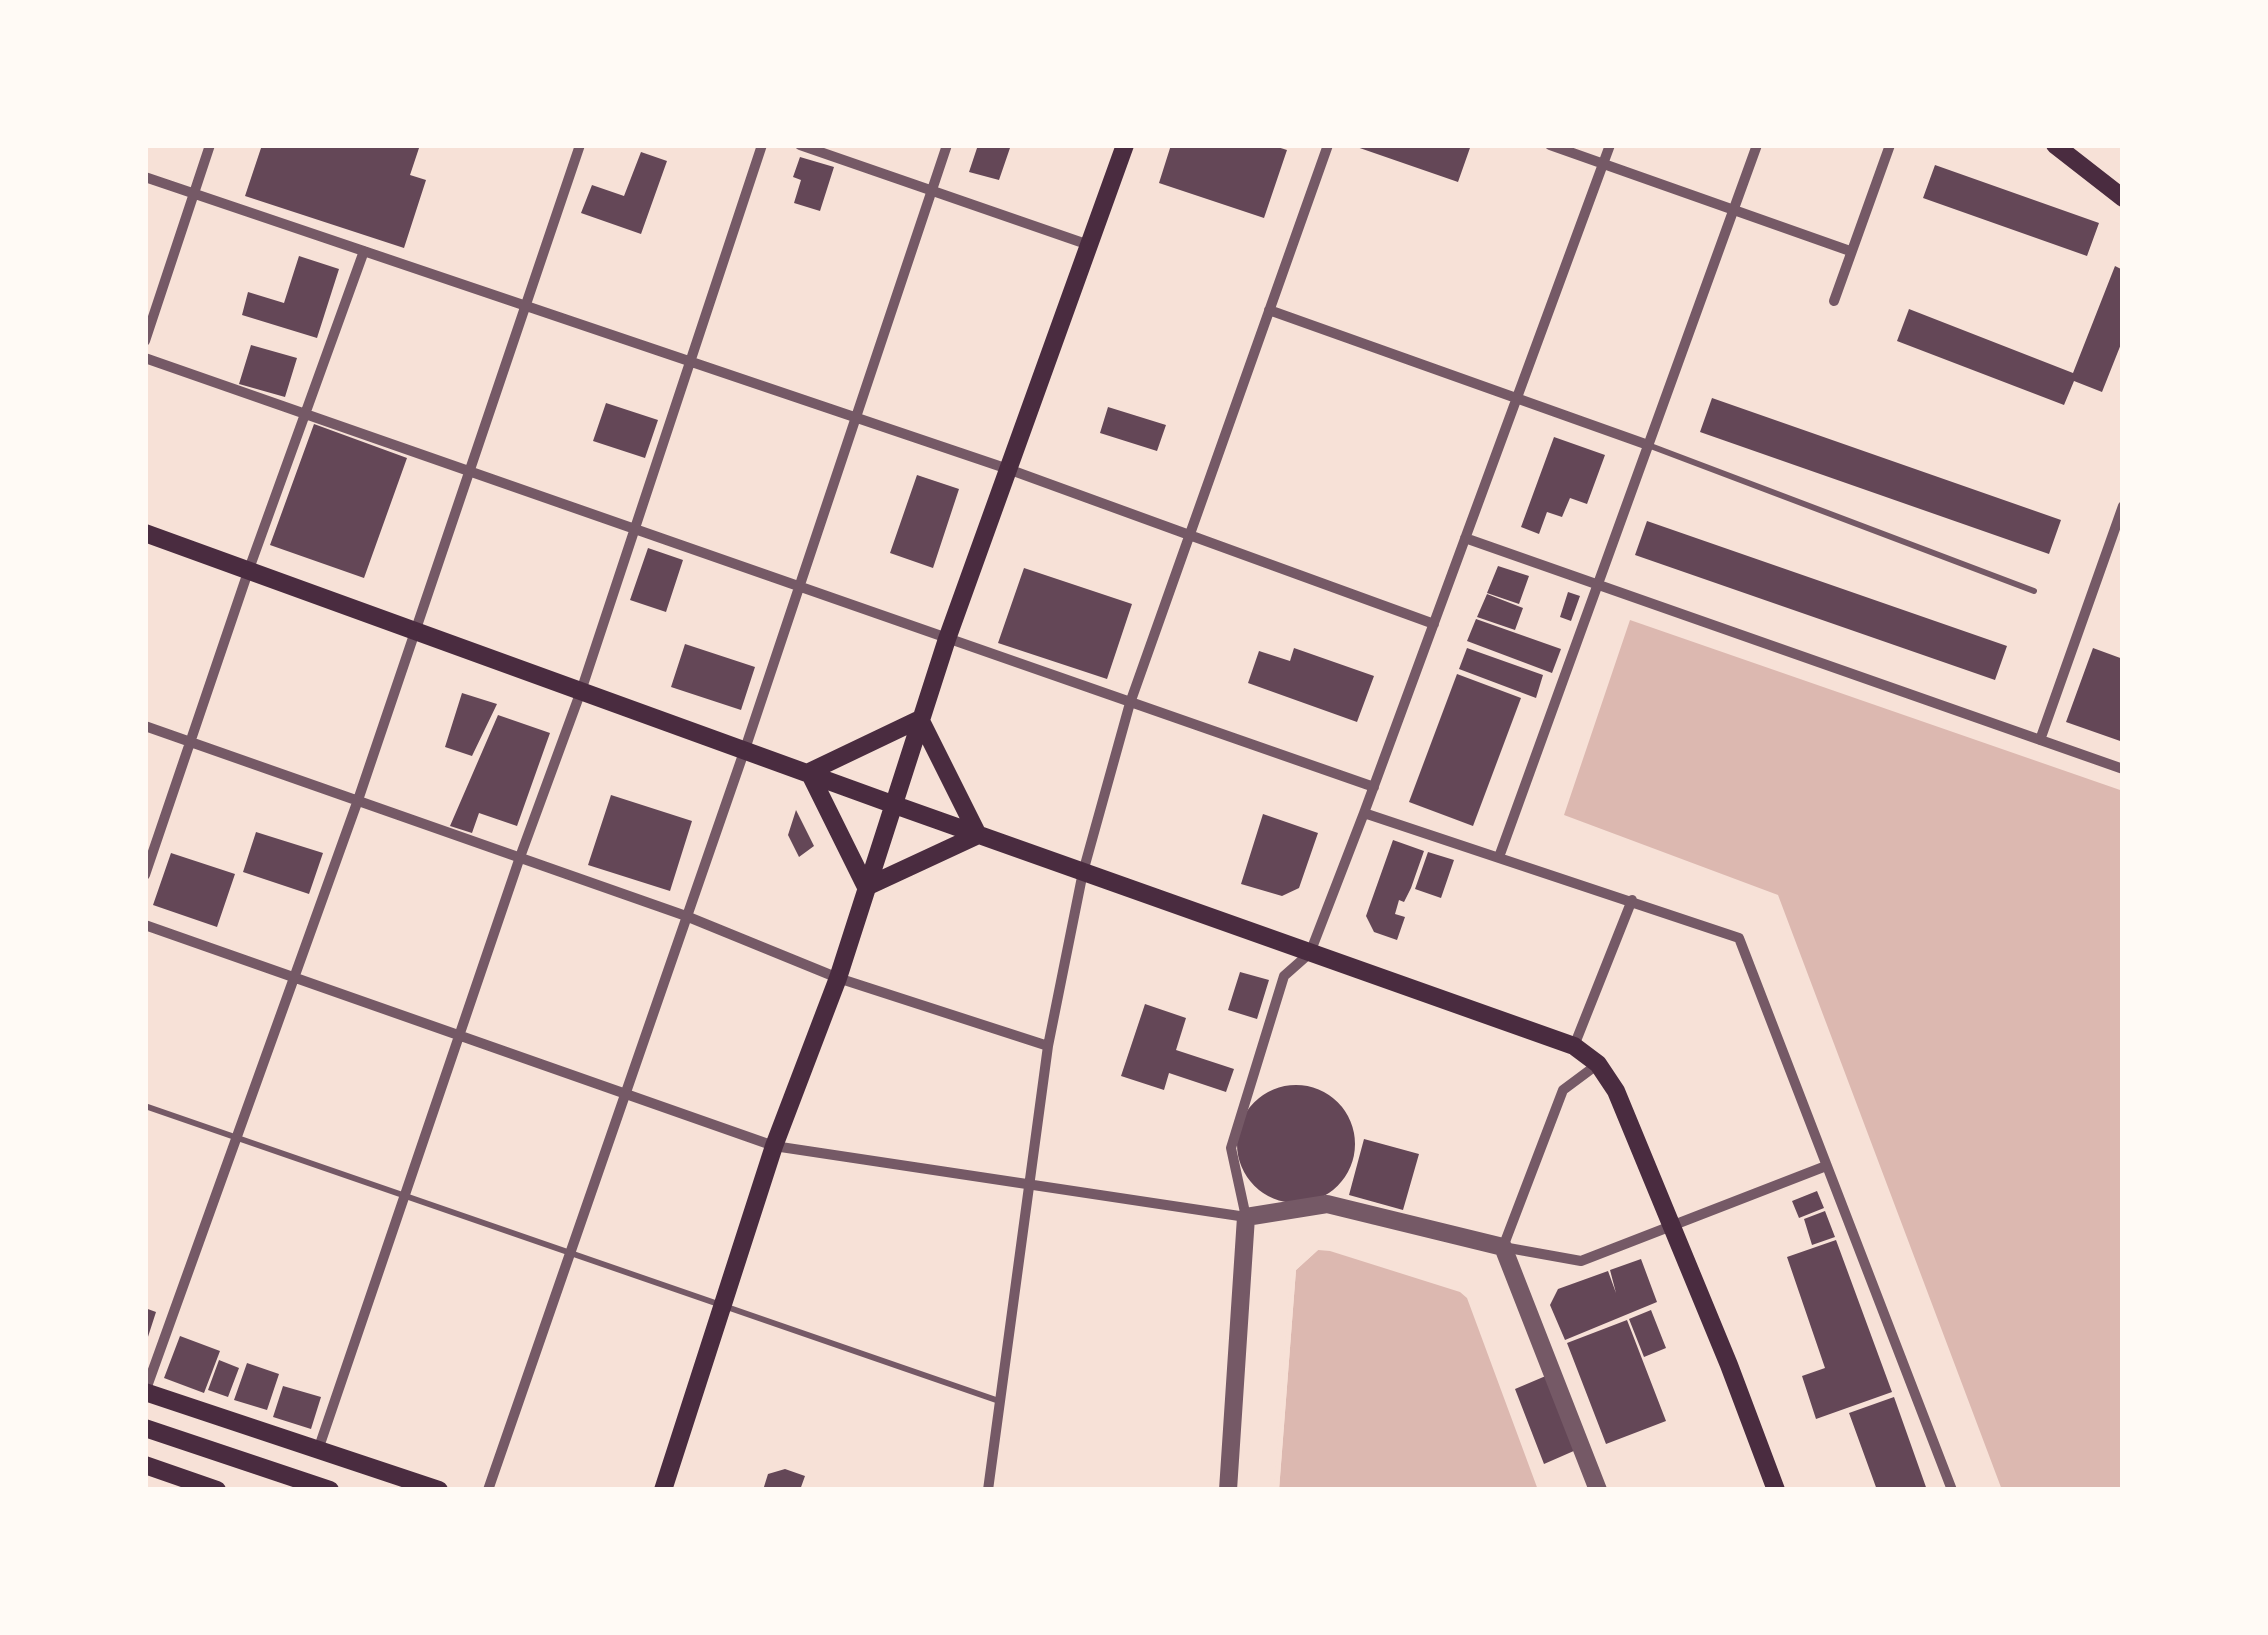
<!DOCTYPE html>
<html>
<head>
<meta charset="utf-8">
<style>
	body { margin:0 }
	#map { position:relative; width:2268px; height:1635px; overflow:hidden; background:#f7e1d7; font-family:"Crimson Pro",serif }
	canvas { display:block }
	.frame { position:absolute; inset:0; border:148px solid #fffaf5; pointer-events:none }
</style>
</head>
<body>
<div id="map">
<canvas width="2268" height="1635"></canvas>
<div class="frame"></div>
</div>
<script>
const g = document.querySelector('canvas').getContext('2d');
g.lineJoin = 'round';
function fillPath(path, color) { g.fillStyle = color; g.fill(path, 'evenodd'); }
const toPath = rows => new Path2D(rows.map(r => 'M' + r).join(''));
function trace(path, color, width, dash) { g.strokeStyle = color; g.lineWidth = width; g.lineCap = dash ? 'butt' : 'round'; g.setLineDash(dash || []); g.stroke(path); }
const water = toPath([
	[1630,620,2123,791,2123,1490,2002,1490,1778,895,1564,815],
	[1318,1250,1330,1251,1460,1292,1467,1298,1538,1490,1279,1490,1296,1270]
]);
const pier = toPath([
	[1311,1249,1318,1250,1296,1270,1279,1490,1274,1490,1291,1269]
]);
const building = toPath([
	[262,145,420,145,410,175,426,180,404,248,245,196],
	[978,145,1011,145,999,180,969,172],
	[1171,145,1271,145,1287,150,1264,218,1159,183],
	[1351,145,1471,145,1458,182],
	[641,152,667,161,641,234,581,213,592,185,624,196],
	[800,157,834,167,820,211,794,203,801,180,793,177],
	[1935,165,2099,223,2087,256,1923,198],
	[299,256,339,269,317,338,242,315,248,292,284,303],
	[2115,266,2123,270,2123,339,2102,392,2074,381,2064,405,1897,341,1909,309,2073,373],
	[251,345,297,358,285,397,239,384],
	[1712,398,2061,520,2049,554,1700,432],
	[606,403,658,420,645,458,593,441],
	[1108,407,1166,425,1157,451,1100,433],
	[314,424,407,458,364,578,270,545],
	[1554,437,1605,455,1587,504,1570,498,1562,517,1547,512,1539,534,1521,527],
	[917,475,959,489,933,568,890,553],
	[1647,521,2007,646,1995,680,1635,555],
	[648,548,683,560,666,612,630,600],
	[1498,566,1529,576,1519,604,1487,593],
	[1024,568,1132,604,1107,679,998,643],
	[1568,592,1580,596,1571,621,1560,617],
	[1487,594,1523,608,1515,630,1477,617],
	[1476,619,1561,649,1552,673,1467,641],
	[685,644,755,667,741,710,671,687],
	[1294,648,1374,676,1357,722,1248,683,1259,651,1290,661],
	[1467,648,1543,675,1536,698,1459,669],
	[2093,648,2123,659,2123,742,2066,722],
	[1457,674,1521,698,1473,826,1409,802],
	[462,693,497,704,472,756,445,747],
	[498,715,550,733,517,826,479,813,472,833,450,826],
	[611,795,692,821,670,891,588,865],
	[796,810,814,846,799,857,788,835],
	[1263,814,1318,833,1299,888,1282,896,1241,884],
	[256,832,323,853,309,894,243,872],
	[1393,840,1424,851,1411,888,1404,902,1399,900,1395,914,1405,917,1397,940,1374,932,1366,916],
	[1428,852,1454,860,1441,898,1415,889],
	[171,853,235,874,217,927,153,905],
	[1240,972,1269,980,1257,1019,1228,1010],
	[1145,1004,1186,1018,1176,1050,1234,1069,1226,1092,1169,1073,1164,1090,1121,1076],
	'1237 1144a59 59 0 1 1 118 0a59 59 0 1 1-118 0Z',
	[1364,1139,1419,1154,1403,1210,1349,1195],
	[1817,1191,1824,1208,1799,1218,1792,1201],
	[1825,1211,1835,1237,1812,1245,1804,1219],
	[1836,1240,1892,1392,1816,1419,1802,1376,1825,1368,1787,1257],
	[1641,1259,1657,1302,1565,1340,1550,1305,1558,1289,1608,1271,1616,1293,1610,1270],
	[145,1308,156,1312,146,1343,145,1343],
	[1651,1310,1666,1348,1644,1357,1629,1319],
	[1627,1320,1666,1421,1606,1444,1567,1343],
	[180,1336,220,1351,204,1393,164,1378],
	[219,1360,239,1368,228,1397,208,1390],
	[247,1363,279,1374,267,1410,234,1400],
	[1548,1375,1576,1450,1544,1464,1515,1389],
	[283,1386,321,1397,311,1429,273,1417],
	[1894,1397,1927,1490,1877,1490,1849,1413],
	[785,1469,805,1476,800,1490,763,1490,768,1474]
]);
const service = toPath([
	[1648,445,2034,591],
	[145,1106,999,1401]
]);
const minor = toPath([
	[800,145,1089,245],
	[1550,145,1850,251],
	[145,177,1008,469,1434,624],
	[1834,301,1890,145],
	[1269,310,1648,445],
	[145,341,210,145],
	[145,358,1374,787],
	[1465,538,2123,769],
	[145,726,686,916,838,978,1048,1046],
	[2040,740,2123,506],
	[1364,813,1739,938,1952,1490],
	[1499,857,1757,145],
	[145,875,249,569,364,251],
	[145,925,774,1146,1246,1217,1231,1148,1284,976,1310,953,1364,813,1610,145],
	[1574,1046,1632,900],
	[1598,1064,1563,1090,1503,1247,1581,1261,1826,1166],
	[145,1392,358,800,580,145],
	[318,1450,520,857,581,691,762,145],
	[488,1490,745,749,947,145],
	[988,1490,1048,1046,1083,872,1130,703,1328,145]
]);
const tertiary = toPath([
	[1228,1490,1246,1217,1327,1204,1503,1247,1598,1490]
]);
const secondary = toPath([
	[2055,145,2123,198],
	[145,533,892,804,1574,1046,1598,1064,1616,1091,1729,1365,1776,1490],
	[920,719,978,835],
	[809,772,866,887],
	[809,772,920,719],
	[866,887,978,835],
	[145,1392,439,1490],
	[145,1428,330,1490],
	[145,1465,217,1490],
	[663,1490,774,1146,838,978,947,639,1125,145]
]);
fillPath(water, '#dcb8b0');
fillPath(pier, '#f7e1d7');
fillPath(building, '#644757');
trace(service, '#755966', 6);
trace(minor, '#755966', 10);
trace(tertiary, '#755966', 18);
trace(secondary, '#4a2c40', 18);
</script>
</body>
</html>
